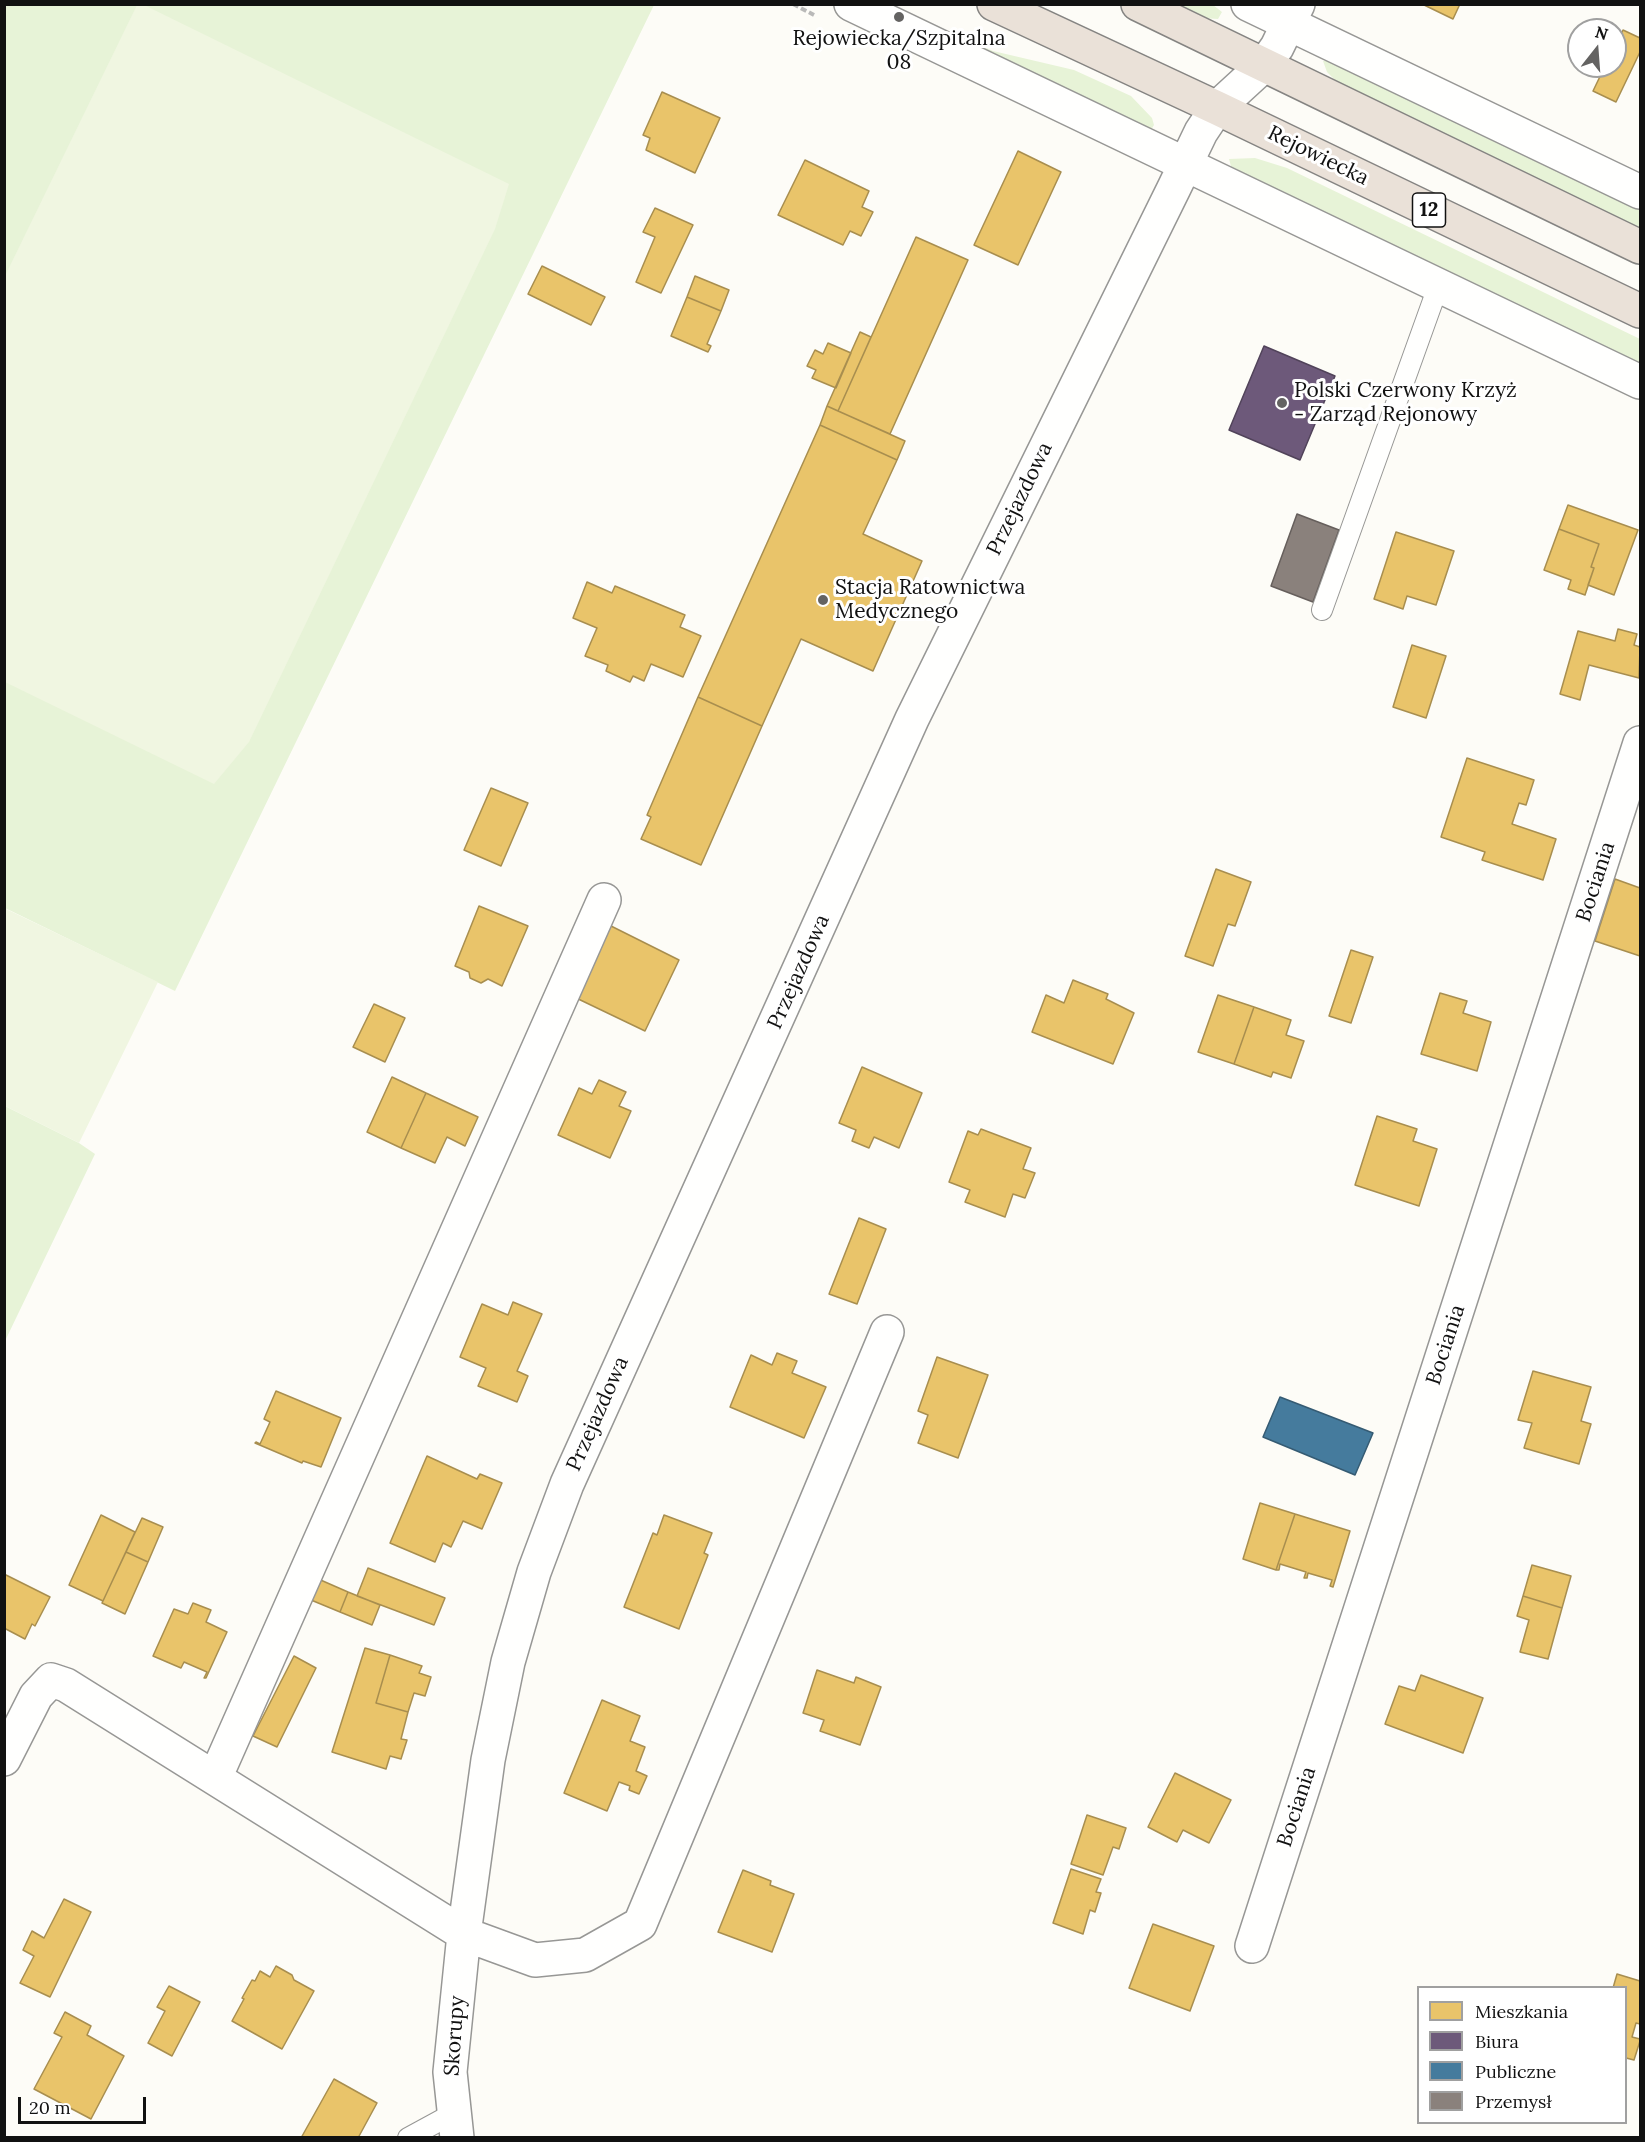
<!DOCTYPE html>
<html>
<head>
<meta charset="utf-8">
<style>
	body { margin:0 }
	#map { position:relative; width:1645px; height:2142px; overflow:hidden; background:#fdfcf7; font-family:Lora,serif }
	canvas { display:block }
	.frame { position:absolute; inset:0; border:6px solid #111; pointer-events:none }
	.legend { position:absolute; left:1417px; top:1986px; width:210px; height:138px; box-sizing:border-box; background:#fff; border:2px solid #a0a0a0; margin:0; padding:8px 10px; list-style:none; font-size:18px; color:#111 }
	.legend li { display:flex; align-items:center; gap:12px; height:30px }
	.legend b { width:30px; border:2px solid #a0a0a0 }
	.north { position:absolute; left:1567px; top:18px; width:60px; height:60px; box-sizing:border-box; background:#fff; border:2px solid #a0a0a0; border-radius:50%; rotate:17deg; font-size:16px; font-weight:700; line-height:24px; text-align:center; color:#111 }
	.north::after { content:''; display:block; margin:auto; width:21px; height:27px; background:#646362; clip-path:polygon(50% 0,100% 100%,50% 72%,0 100%) }
	.scale { position:absolute; left:18px; top:2097px; width:128px; height:27px; box-sizing:border-box; border:3px solid #111; border-top:0; padding-left:8px; font-size:18px; line-height:21px; white-space:nowrap; color:#111; -webkit-text-stroke:4px #fff; paint-order:stroke }
</style>
</head>
<body>
<div id="map">
<canvas width="1645" height="2142"></canvas>
<div class="frame"></div>
<ul class="legend">
<li><b style="height:16px;background:#e9c46a"></b>Mieszkania</li>
<li><b style="height:16px;background:#6d597a"></b>Biura</li>
<li><b style="height:16px;background:#457b9d"></b>Publiczne</li>
<li><b style="height:16px;background:#8a817c"></b>Przemysł</li>
</ul>
<div class="north">N</div>
<div class="scale">20 m</div>
</div>
<script>
const g = document.querySelector('canvas').getContext('2d');
g.lineJoin = 'round';
function fillPath(path, color) { g.fillStyle = color; g.fill(path, 'evenodd'); }
const toPath = rows => new Path2D(rows.map(r => 'M' + r).join(''));
function trace(path, color, width, dash) { g.strokeStyle = color; g.lineWidth = width; g.lineCap = dash ? 'butt' : 'round'; g.setLineDash(dash || []); g.stroke(path); }
function label(font, color, halo, rows, align = 'center') {
  g.font = font + ' Lora,serif'; g.lineWidth = 6; g.setLineDash([]); g.textBaseline = 'middle'; g.strokeStyle = halo; g.fillStyle = color; for (const [text, x, y, turn = 0] of rows) {
    g.save(); g.translate(x, y); g.rotate((+turn || 0) * Math.PI / 180); g.textAlign = isNaN(turn) ? turn : align; if (halo) g.strokeText(text, 0, 0); g.fillText(text, 0, 0); g.restore();
  }
}
const green = toPath([
	[4,5,654,5,175,991,5,908],
	[1174,5,1213,5,1222,12,1218,19,1202,18],
	[967,40,993,51,1074,70,1131,96,1152,118,1154,125,1151,130,965,46],
	[1338,59,1640,204,1640,228,1340,85,1327,72,1323,61],
	[1255,158,1287,168,1640,339,1640,367,1232,170,1229,159],
	[5,1106,79,1143,95,1154,5,1341]
]);
const pitch = toPath([
	[137,5,144,5,509,184,495,229,249,742,214,784,5,682,5,276],
	[4,908,158,982,79,1143,5,1106]
]);
const homes = toPath([
	[1422,4,1460,4,1453,19,1422,4],
	[1623,30,1640,38,1640,52,1616,102,1593,91,1605,66,1615,66,1615,46,1623,30],
	[662,92,720,118,695,173,646,150,650,138,643,135,662,92],
	[1018,151,1061,172,1018,265,974,245,1018,151],
	[805,160,869,191,862,207,873,212,861,236,850,231,843,245,778,215,805,160],
	[655,208,693,225,661,293,636,282,655,237,643,232,655,208],
	[916,237,968,260,890,434,838,411,916,237],
	[542,266,605,297,591,325,528,294,542,266],
	[695,276,729,290,721,311,687,297,695,276],
	[687,297,721,311,707,344,711,346,708,352,671,336,687,297],
	[860,332,871,337,838,411,827,406,860,332],
	[828,343,851,353,836,388,812,378,816,370,807,366,815,350,823,354,828,343],
	[827,406,905,441,897,460,820,425,827,406],
	[820,425,897,460,863,534,922,561,873,671,801,639,762,726,698,697,820,425],
	[1568,505,1638,530,1614,595,1588,585,1594,568,1591,567,1599,544,1559,529,1568,505],
	[1559,529,1599,544,1591,567,1594,568,1585,595,1568,589,1571,580,1544,570,1559,529],
	[1396,532,1454,551,1436,605,1407,596,1403,609,1374,599,1396,532],
	[587,582,612,593,615,586,685,615,680,627,701,636,683,677,651,664,644,681,633,676,630,682,606,671,608,665,585,656,597,628,573,618,587,582],
	[1618,629,1637,634,1634,645,1640,647,1639,678,1589,665,1580,700,1560,694,1578,631,1615,641,1618,629],
	[1412,645,1446,656,1426,718,1393,707,1412,645],
	[698,697,762,726,701,865,641,839,651,817,647,815,698,697],
	[1467,758,1534,780,1526,805,1519,803,1512,824,1556,839,1543,880,1482,860,1485,852,1441,837,1467,758],
	[491,788,528,803,501,866,464,850,491,788],
	[1216,869,1251,882,1235,926,1228,924,1213,966,1185,956,1216,869],
	[1615,879,1640,888,1640,956,1595,941,1615,879],
	[479,906,528,926,502,986,488,979,481,983,470,978,469,972,455,966,479,906],
	[607,924,679,960,645,1031,572,996,607,924],
	[1351,950,1373,957,1351,1023,1329,1016,1351,950],
	[1073,980,1108,994,1106,999,1134,1013,1113,1064,1032,1032,1046,995,1064,1003,1073,980],
	[1440,993,1467,1001,1463,1013,1491,1022,1477,1071,1421,1054,1440,993],
	[1218,995,1254,1007,1234,1064,1198,1052,1218,995],
	[374,1004,405,1018,385,1062,353,1047,374,1004],
	[1254,1007,1291,1020,1286,1035,1304,1041,1291,1078,1273,1072,1271,1077,1234,1064,1254,1007],
	[862,1067,922,1093,899,1148,874,1137,869,1148,852,1141,856,1130,839,1123,862,1067],
	[392,1077,426,1093,401,1148,367,1132,392,1077],
	[599,1080,626,1092,619,1106,631,1111,610,1158,558,1135,579,1088,592,1094,599,1080],
	[426,1093,478,1117,465,1146,447,1137,435,1163,401,1148,426,1093],
	[1377,1116,1417,1129,1413,1141,1437,1149,1419,1206,1355,1185,1377,1116],
	[981,1129,1031,1148,1023,1169,1035,1173,1025,1198,1013,1194,1005,1217,965,1202,970,1190,949,1182,968,1131,978,1135,981,1129],
	[859,1218,886,1229,857,1304,829,1294,859,1218],
	[513,1302,542,1314,517,1371,528,1376,517,1402,478,1386,486,1368,460,1357,482,1304,508,1315,513,1302],
	[777,1353,797,1361,792,1373,826,1387,804,1438,730,1407,751,1355,772,1365,777,1353],
	[937,1357,988,1375,958,1458,918,1443,928,1415,918,1411,937,1357],
	[1533,1371,1591,1387,1581,1421,1591,1424,1579,1464,1524,1448,1532,1423,1518,1420,1533,1371],
	[276,1391,341,1418,321,1467,303,1461,302,1463,255,1443,256,1442,260,1444,270,1422,264,1419,276,1391],
	[427,1456,477,1479,480,1474,502,1483,482,1529,463,1521,451,1547,443,1543,435,1562,390,1543,427,1456],
	[1260,1503,1295,1514,1276,1570,1243,1559,1260,1503],
	[1295,1514,1350,1531,1333,1587,1330,1586,1332,1580,1308,1573,1307,1578,1304,1578,1306,1572,1280,1564,1279,1570,1276,1570,1295,1514],
	[101,1515,135,1532,103,1601,69,1585,101,1515],
	[664,1515,712,1533,704,1553,708,1555,679,1629,624,1607,653,1533,657,1535,664,1515],
	[142,1518,163,1527,148,1562,126,1552,142,1518],
	[126,1552,148,1562,125,1614,102,1603,126,1552],
	[1532,1565,1571,1576,1562,1608,1523,1596,1532,1565],
	[368,1568,445,1598,434,1625,357,1596,368,1568],
	[4,1574,50,1597,35,1626,32,1624,25,1639,4,1628,4,1574],
	[316,1578,348,1592,340,1612,311,1600,316,1578],
	[348,1592,380,1605,372,1625,340,1612,348,1592],
	[1523,1596,1562,1608,1548,1659,1520,1652,1529,1620,1517,1616,1523,1596],
	[193,1603,211,1610,206,1622,227,1632,206,1678,204,1678,207,1672,184,1662,181,1668,153,1656,174,1609,188,1614,193,1603],
	[365,1648,390,1655,376,1703,408,1712,401,1739,407,1740,401,1759,390,1756,386,1769,332,1752,365,1648],
	[390,1655,422,1666,419,1673,431,1677,425,1696,414,1693,408,1712,376,1703,390,1655],
	[294,1656,316,1668,277,1747,253,1736,294,1656],
	[817,1670,854,1683,856,1677,881,1687,860,1745,820,1731,824,1720,803,1713,817,1670],
	[1421,1675,1483,1698,1463,1753,1385,1724,1399,1686,1415,1691,1421,1675],
	[602,1700,640,1716,630,1741,645,1747,636,1771,647,1776,639,1794,629,1790,630,1786,619,1782,607,1811,564,1793,602,1700],
	[1175,1773,1231,1800,1209,1843,1183,1830,1177,1842,1148,1827,1175,1773],
	[1087,1815,1126,1828,1119,1849,1113,1847,1103,1875,1071,1864,1087,1815],
	[1071,1869,1101,1879,1096,1892,1101,1893,1095,1912,1090,1910,1083,1934,1053,1923,1071,1869],
	[743,1870,771,1881,770,1885,794,1894,772,1952,718,1932,743,1870],
	[64,1899,91,1912,50,1997,20,1983,34,1956,23,1950,32,1931,44,1938,64,1899],
	[1153,1924,1214,1946,1190,2011,1129,1988,1153,1924],
	[276,1966,292,1975,294,1980,314,1991,282,2049,232,2021,244,1999,242,1998,252,1980,255,1981,260,1971,270,1977,276,1966],
	[1617,1974,1640,1981,1640,2024,1636,2023,1632,2037,1640,2039,1640,2041,1634,2060,1626,2058,1626,1988,1613,1988,1617,1974],
	[169,1986,200,2002,172,2056,148,2043,165,2011,157,2007,169,1986],
	[65,2012,91,2026,87,2035,124,2056,91,2119,34,2089,62,2037,54,2033,65,2012],
	[334,2079,377,2103,358,2138,301,2138,334,2079]
]);
const offices = toPath([
	[1264,346,1335,376,1300,460,1229,430,1264,346]
]);
const public = toPath([
	[1280,1397,1373,1433,1355,1475,1263,1437,1280,1397]
]);
const industry = toPath([
	[1297,514,1339,530,1313,602,1271,586,1297,514]
]);
const path = toPath([
	[793,4,814,15]
]);
const lane = toPath([
	[1322,610,1439,284],
	[408,2138,454,2113]
]);
const street = toPath([
	[851,4,1640,382],
	[1248,4,1640,192],
	[4,1759,36,1696,51,1680,66,1685,464,1934,535,1960,585,1955,640,1924,887,1332],
	[215,1778,604,900],
	[1252,1946,1640,743],
	[457,2138,450,2072,464,1934,488,1760,508,1662,534,1572,567,1484,912,719,1174,188,1201,132,1217,108,1265,64,1277,47,1298,4]
]);
const highway = toPath([
	[994,4,1217,108,1640,311],
	[1138,4,1640,247]
]);
const markers = [
	[899,17,6,"#646362"],
	[1282,403,6,"#646362"],
	[823,600,6,"#646362"]
];
const shields = [
	[1429,210,33]
];
const shieldNames = [
	["12",1429,210]
];
const poiNames = [
	["Rejowiecka/Szpitalna",899,39,"center"],
	["08",899,63,"center"],
	["Polski Czerwony Krzyż",1294,391],
	["- Zarząd Rejonowy",1294,415],
	["Stacja Ratownictwa",835,588],
	["Medycznego",835,612]
];
const streetNames = [
	["Rejowiecka",1318,156,26],
	["Przejazdowa",1020,499,-64],
	["Bociania",1596,882,-72],
	["Przejazdowa",799,972,-66],
	["Bociania",1446,1345,-72],
	["Przejazdowa",598,1414,-66],
	["Bociania",1297,1807,-72],
	["Skorupy",455,2036,-86]
];
fillPath(green, '#e7f3d7');
fillPath(pitch, '#f0f6e1');
fillPath(homes, '#e9c46a');
trace(homes, '#a88e4f', 1.5);
fillPath(offices, '#6d597a');
trace(offices, '#51435a', 1.5);
fillPath(public, '#457b9d');
trace(public, '#355b73', 1.5);
fillPath(industry, '#8a817c');
trace(industry, '#665f5c', 1.5);
trace(lane, '#979795', 22);
trace(street, '#979795', 36);
trace(highway, '#858482', 36);
trace(path, '#b9b9b8', 4, [6, 3]);
trace(lane, '#fffffe', 20);
trace(street, '#fffffe', 33);
trace(highway, '#eae1d8', 33);
for (const [x, y, r, color] of markers) { const dot = new Path2D(); dot.arc(x, y, r, 0, 2 * Math.PI); g.fillStyle = color; g.fill(dot); trace(dot, '#fff', 2); }
for (const [x, y, w] of shields) { const box = new Path2D(); box.roundRect(x - w / 2, y - 17, w, 34, 4.5); g.fillStyle = '#fff'; g.fill(box); trace(box, '#111', 1.5); }
label('bold 20px', '#111', null, shieldNames);
label('21px', '#111', '#fff', poiNames, 'left');
label('21px', '#111', '#fff', streetNames);
</script>
</body>
</html>
